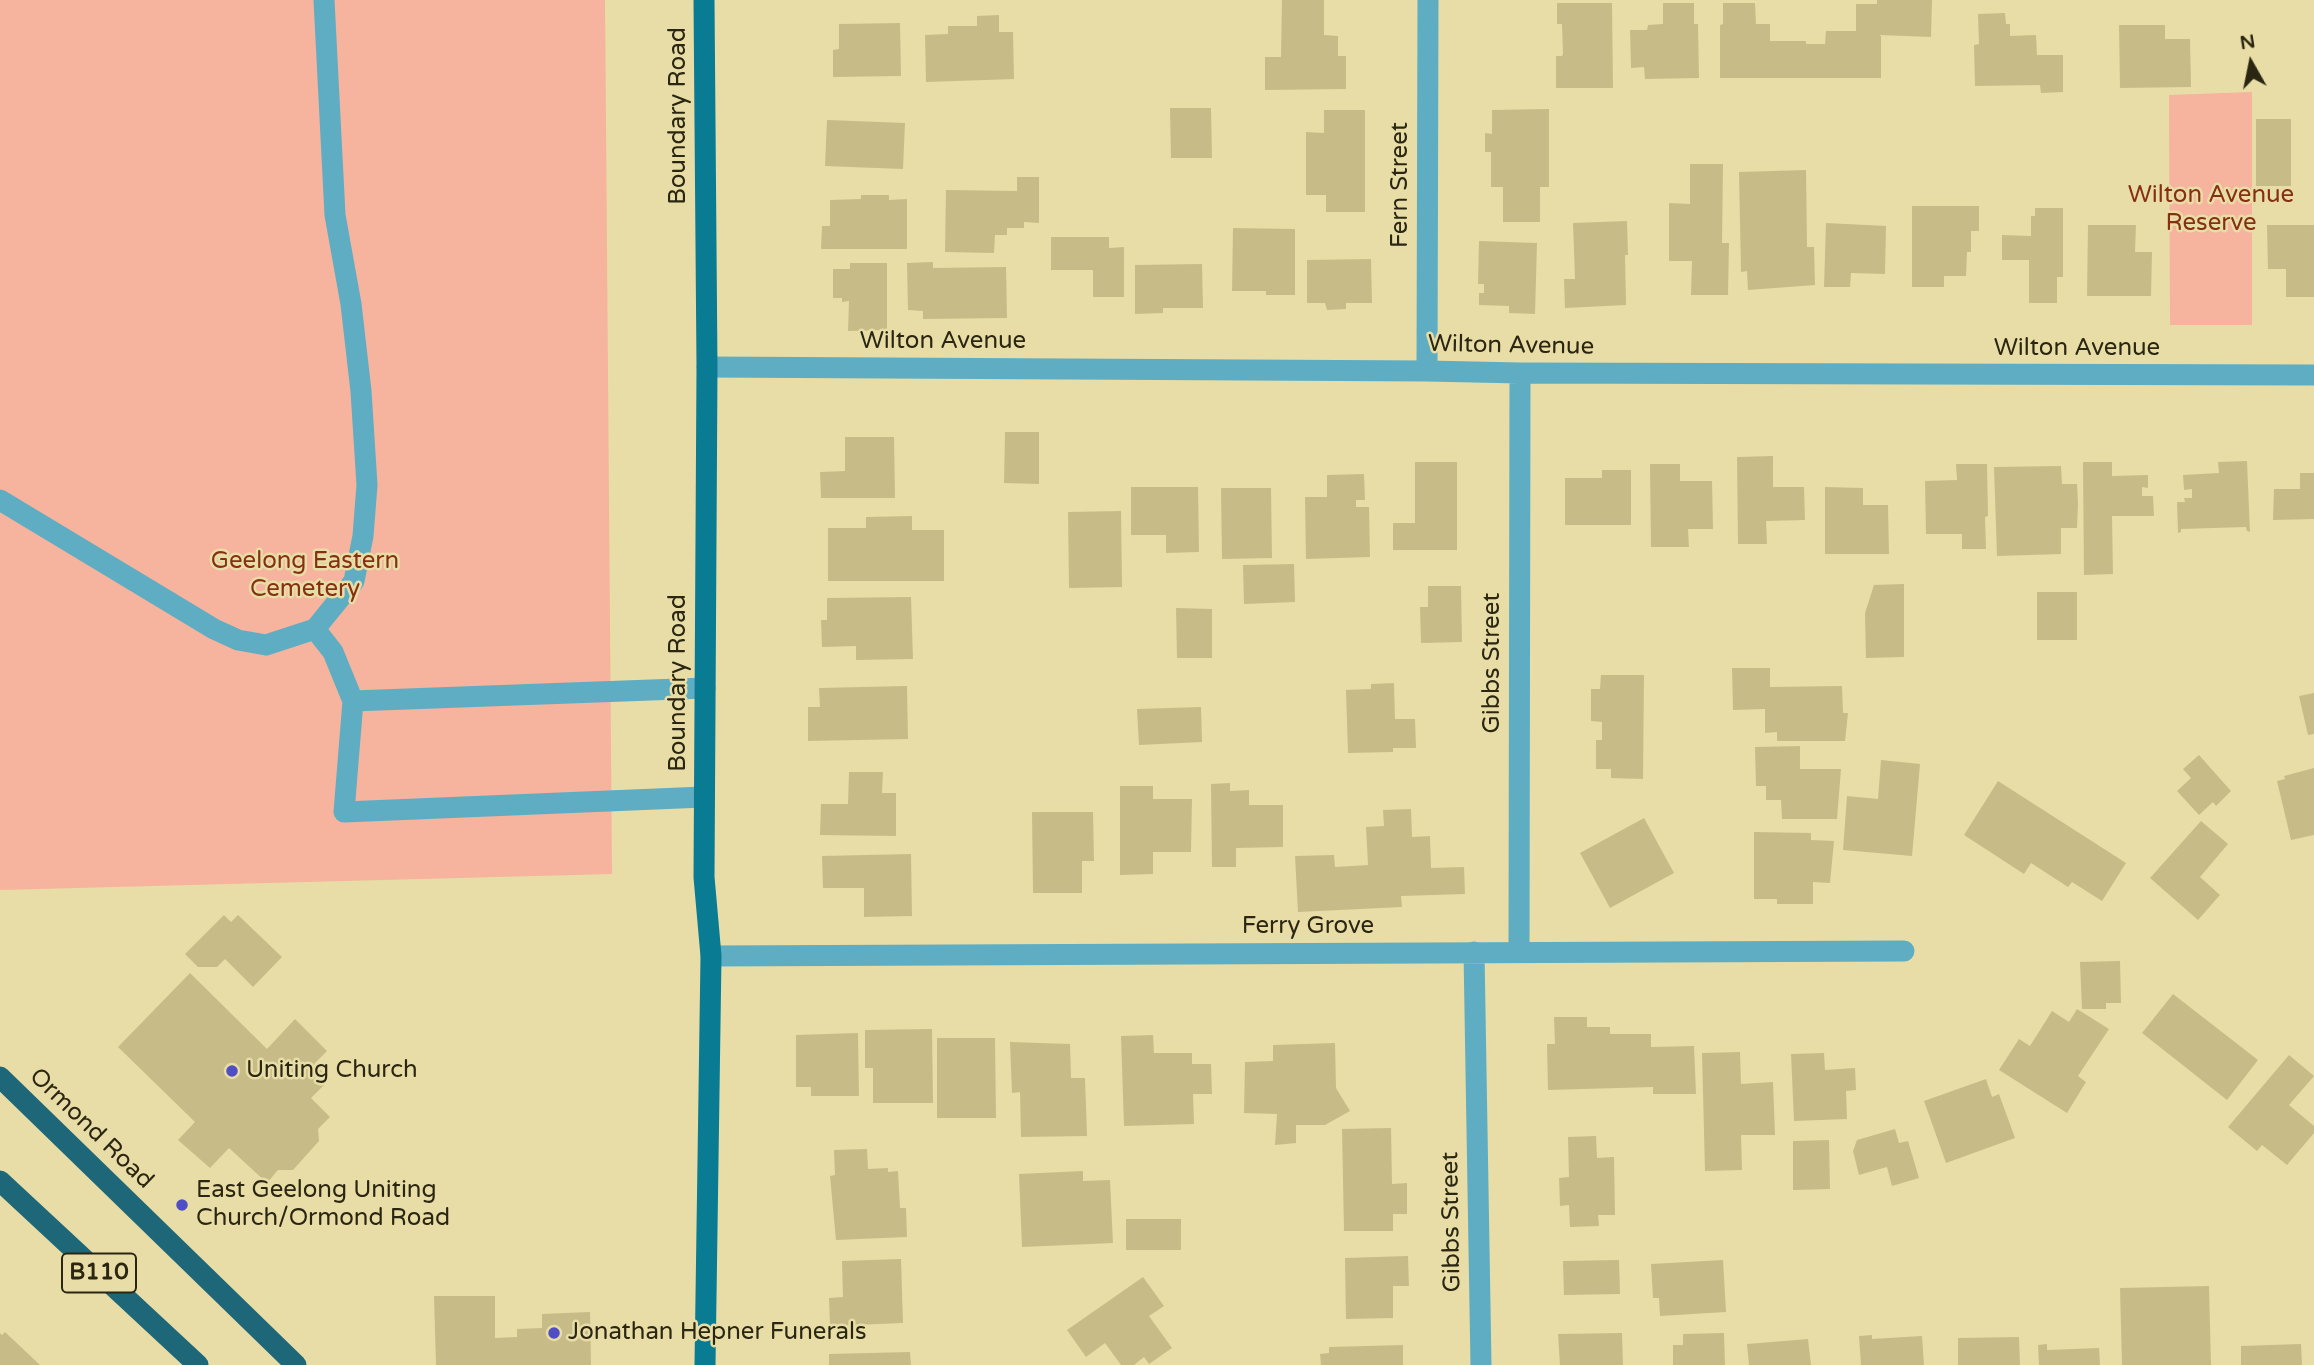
<!DOCTYPE html>
<html>
<head>
<meta charset="utf-8">
<style>
	body { margin:0 }
	#map { position:relative; width:2314px; height:1365px; overflow:hidden; background:#e8dda6; font-family:"Varela Round",sans-serif }
	canvas { display:block }
	.north { position:absolute; left:2216px; top:28px; width:70px; height:70px; -webkit-text-stroke:5px #e8dda6; paint-order:stroke; rotate:351deg; font-size:19px; font-weight:700; line-height:28px; text-align:center; color:#2b2611 }
	.north::after { content:''; display:block; margin:auto; width:24px; height:32px; background:#2b2611; clip-path:polygon(50% 0,100% 100%,50% 72%,0 100%) }
</style>
</head>
<body>
<div id="map">
<canvas width="2314" height="1365"></canvas>
<div class="north">N</div>
</div>
<script>
const g = document.querySelector('canvas').getContext('2d');
g.lineJoin = 'round';
function fillPath(path, color) { g.fillStyle = color; g.fill(path, 'evenodd'); }
const toPath = rows => new Path2D(rows.map(r => 'M' + r).join(''));
function trace(path, color, width, dash) { g.strokeStyle = color; g.lineWidth = width; g.lineCap = dash ? 'butt' : 'round'; g.setLineDash(dash || []); g.stroke(path); }
function label(font, color, halo, rows, align = 'center') {
  g.font = font + ' "Varela Round",sans-serif'; g.lineWidth = 5; g.setLineDash([]); g.textBaseline = 'middle'; g.strokeStyle = halo; g.fillStyle = color; for (const [text, x, y, turn = 0] of rows) {
    g.save(); g.translate(x, y); g.rotate((+turn || 0) * Math.PI / 180); g.textAlign = isNaN(turn) ? turn : align; if (halo) g.strokeText(text, 0, 0); g.fillText(text, 0, 0); g.restore();
  }
}
const green = toPath([
	[0,0,605,0,612,874,0,890],
	[2252,92,2252,325,2170,325,2169,95]
]);
const building = toPath([
	[1282,0,1324,0,1324,35,1338,36,1338,56,1346,56,1346,89,1265,90,1265,57,1281,57],
	[1877,0,1932,0,1931,37,1879,35,1881,36,1881,78,1720,78,1720,25,1723,24,1723,3,1755,3,1756,24,1770,24,1770,41,1806,41,1806,44,1825,44,1826,31,1856,31,1856,4,1877,4],
	[1557,3,1612,3,1613,88,1556,88,1556,56,1562,56,1563,54,1562,24,1557,24],
	[1663,3,1694,3,1694,24,1698,24,1699,78,1645,79,1644,67,1631,68,1630,30,1647,30,1648,25,1663,24],
	[2005,13,2006,24,2010,24,2010,36,2036,35,2037,55,2063,55,2063,92,2041,93,2040,85,1975,86,1974,45,1979,44,1978,14],
	[999,15,999,32,1013,32,1014,79,926,82,925,35,948,34,948,26,977,26,977,16],
	[900,23,901,76,833,77,833,50,839,49,839,24],
	[2119,25,2165,25,2165,39,2190,39,2191,87,2120,88],
	[1170,108,1211,108,1212,158,1171,158],
	[1549,109,1549,187,1540,187,1540,222,1503,222,1503,187,1491,187,1491,152,1485,152,1485,133,1492,134,1492,110],
	[1324,110,1365,110,1365,212,1326,212,1326,195,1306,195,1306,132,1324,133],
	[2256,119,2291,119,2291,186,2256,186],
	[827,120,905,123,903,169,825,166],
	[1690,164,1723,164,1722,243,1729,243,1728,295,1691,295,1692,261,1669,261,1669,203,1690,204],
	[1806,170,1807,247,1814,247,1815,285,1748,290,1747,271,1741,272,1739,172],
	[1017,177,1039,177,1039,223,1024,222,1024,228,1007,228,1007,235,995,235,994,253,945,252,946,190,1017,191],
	[861,195,889,195,889,200,907,199,907,249,821,249,822,226,830,226,830,200,861,199],
	[1912,206,1979,206,1979,231,1971,231,1971,252,1967,252,1966,276,1944,276,1944,287,1912,287],
	[2035,208,2063,208,2063,277,2057,277,2057,303,2029,303,2029,260,2002,260,2002,235,2031,236,2031,216,2035,216],
	[1627,221,1628,255,1625,255,1626,305,1565,308,1564,279,1575,279,1573,223],
	[1826,223,1886,226,1885,274,1851,273,1850,287,1824,287],
	[2088,225,2136,225,2135,252,2152,252,2151,296,2087,296],
	[2267,225,2314,225,2314,297,2286,297,2286,269,2268,269],
	[1233,228,1295,229,1295,295,1266,295,1266,291,1232,291],
	[1051,237,1109,237,1109,248,1124,247,1124,297,1093,297,1093,270,1051,270],
	[1479,241,1537,243,1535,314,1509,313,1509,306,1479,305,1479,293,1484,293,1484,284,1478,284],
	[1371,259,1372,303,1346,303,1346,309,1327,310,1325,303,1307,303,1307,260],
	[933,262,933,268,1006,267,1007,318,923,319,923,311,908,310,907,263],
	[850,263,887,263,887,330,848,331,849,301,842,302,842,298,833,298,833,269,850,269],
	[1202,264,1203,308,1163,308,1163,313,1135,314,1135,265],
	[1005,432,1039,432,1039,484,1004,483],
	[845,437,894,437,895,498,821,498,820,472,845,471],
	[1773,456,1773,487,1804,487,1805,520,1766,521,1767,544,1738,544,1737,457],
	[2247,461,2250,532,2247,531,2246,527,2181,529,2181,532,2178,533,2177,502,2185,502,2184,498,2192,498,2192,489,2184,490,2183,475,2219,473,2218,462],
	[1415,462,1457,462,1457,550,1393,550,1393,523,1415,523],
	[2083,462,2112,462,2112,476,2148,475,2148,488,2142,487,2142,496,2153,496,2154,516,2112,516,2113,574,2084,575],
	[1650,464,1680,464,1680,481,1712,481,1713,529,1688,529,1689,547,1651,547],
	[1956,464,1987,464,1988,516,1985,517,1986,549,1962,549,1962,534,1926,534,1925,481,1957,480],
	[2061,466,2062,484,2077,484,2078,504,2077,528,2061,528,2061,554,1997,556,1994,467],
	[1602,470,1631,470,1631,525,1565,525,1565,478,1602,478],
	[2300,473,2314,473,2314,519,2273,520,2274,489,2300,489],
	[1364,474,1365,500,1356,500,1356,507,1369,507,1370,557,1306,559,1305,497,1327,497,1327,475],
	[1131,487,1198,487,1199,552,1166,553,1166,535,1131,535],
	[1825,487,1863,488,1863,505,1888,505,1889,554,1825,554],
	[1221,488,1271,488,1272,558,1222,559],
	[1121,511,1122,587,1069,588,1068,512],
	[912,516,912,530,944,530,944,581,828,581,828,528,866,528,866,517],
	[1294,564,1295,602,1244,604,1243,565],
	[1904,584,1904,657,1866,658,1865,613,1874,585],
	[1428,586,1461,586,1462,642,1421,643,1420,607,1428,607],
	[2037,592,2077,592,2077,640,2037,640],
	[911,597,913,659,856,660,856,646,822,647,821,620,827,620,827,598],
	[1176,608,1212,609,1212,658,1177,658],
	[1732,668,1770,668,1770,687,1842,686,1843,713,1848,713,1845,741,1777,741,1777,732,1765,733,1765,709,1733,710],
	[1601,675,1644,675,1643,779,1611,778,1611,769,1596,769,1596,740,1602,740,1602,722,1591,721,1591,689,1600,689],
	[1394,683,1395,719,1415,719,1416,748,1393,748,1393,752,1348,753,1346,690,1371,689,1371,684],
	[907,686,908,739,808,741,808,707,820,707,819,688],
	[2314,693,2314,734,2308,735,2299,696],
	[1201,707,1202,742,1139,745,1137,709],
	[1800,746,1800,769,1841,769,1837,819,1782,819,1781,800,1766,800,1766,786,1756,786,1755,747],
	[2199,755,2231,791,2216,806,2213,802,2199,815,2177,791,2191,778,2183,769],
	[1881,760,1920,764,1912,856,1843,850,1847,796,1878,799],
	[2314,768,2314,835,2291,840,2277,781,2285,779,2284,776],
	[849,772,883,772,882,793,896,793,896,836,820,835,821,804,848,804],
	[1998,781,2126,863,2102,901,2072,882,2068,887,2031,863,2024,874,1964,835],
	[1230,783,1230,791,1249,790,1249,805,1283,805,1283,847,1236,848,1236,867,1212,867,1211,784],
	[1120,786,1153,786,1153,799,1192,799,1191,852,1153,852,1153,874,1120,875],
	[1411,809,1412,837,1430,836,1431,868,1464,867,1465,894,1401,896,1402,907,1298,912,1295,856,1334,855,1335,867,1368,865,1366,827,1384,826,1383,810],
	[1032,812,1093,812,1094,861,1082,861,1082,893,1033,893],
	[1644,818,1674,873,1610,908,1580,853],
	[2201,821,2228,844,2200,877,2220,895,2198,920,2150,878],
	[1754,832,1811,833,1811,840,1834,841,1830,883,1813,882,1813,904,1777,904,1777,899,1754,899],
	[911,854,912,916,864,917,864,888,823,888,822,856],
	[224,915,231,922,238,915,282,957,253,987,225,959,217,967,198,967,185,954],
	[2120,961,2121,1003,2106,1003,2106,1009,2082,1009,2080,962],
	[190,973,267,1049,295,1019,327,1051,314,1064,330,1079,311,1098,330,1117,318,1129,319,1141,293,1170,278,1170,267,1183,229,1148,210,1168,178,1140,195,1122,118,1047],
	[2173,994,2258,1060,2227,1100,2142,1033],
	[2077,1009,2109,1029,2078,1076,2086,1082,2067,1113,1999,1070,2019,1039,2030,1046,2052,1011,2069,1022],
	[1554,1017,1587,1017,1587,1027,1610,1027,1610,1034,1651,1034,1651,1047,1694,1046,1696,1094,1653,1094,1653,1087,1548,1090,1547,1044,1555,1044],
	[932,1029,933,1103,873,1103,873,1068,865,1068,865,1030],
	[858,1033,859,1096,811,1096,811,1087,796,1087,796,1035],
	[1153,1035,1154,1053,1192,1053,1192,1064,1211,1064,1212,1094,1193,1094,1194,1124,1124,1126,1121,1036],
	[937,1038,995,1038,996,1118,937,1118],
	[1010,1042,1070,1044,1071,1078,1085,1078,1087,1136,1021,1137,1020,1092,1012,1093],
	[1335,1043,1336,1088,1350,1111,1325,1125,1296,1125,1296,1143,1275,1145,1277,1114,1244,1113,1245,1062,1273,1061,1273,1045],
	[1740,1052,1741,1084,1773,1082,1775,1135,1741,1135,1742,1170,1705,1171,1702,1053],
	[1824,1053,1825,1070,1855,1068,1856,1090,1846,1091,1847,1119,1794,1121,1791,1054],
	[2289,1055,2314,1076,2289,1105,2314,1126,2314,1133,2287,1165,2262,1145,2257,1151,2228,1127],
	[1986,1079,1992,1097,1999,1094,2015,1138,1946,1163,1924,1101],
	[1391,1128,1392,1184,1407,1183,1407,1214,1393,1214,1393,1231,1344,1231,1342,1129],
	[1895,1129,1899,1143,1908,1141,1919,1178,1892,1186,1887,1167,1859,1175,1853,1151,1857,1140],
	[1596,1136,1597,1158,1614,1157,1615,1215,1598,1215,1599,1226,1570,1227,1569,1205,1560,1206,1559,1178,1569,1177,1568,1137],
	[1829,1140,1830,1189,1793,1190,1793,1141],
	[867,1149,868,1169,888,1168,888,1172,898,1171,900,1208,906,1208,907,1237,836,1240,830,1176,835,1175,834,1150],
	[1083,1171,1083,1181,1110,1180,1113,1243,1022,1247,1019,1174],
	[1126,1219,1181,1219,1181,1250,1126,1250],
	[1408,1256,1409,1286,1393,1286,1393,1318,1346,1319,1345,1258],
	[901,1259,903,1323,830,1326,829,1298,843,1297,842,1261],
	[1619,1260,1620,1294,1564,1295,1563,1261],
	[1723,1260,1726,1312,1660,1316,1659,1298,1653,1298,1651,1264],
	[1143,1277,1164,1306,1149,1316,1172,1348,1149,1364,1144,1357,1134,1365,1121,1365,1105,1343,1086,1357,1067,1330],
	[2209,1286,2211,1365,2122,1365,2120,1288],
	[434,1296,495,1296,495,1338,517,1337,517,1329,542,1328,542,1314,590,1312,591,1365,436,1365],
	[5,1332,40,1365,0,1365,0,1333,2,1335],
	[1622,1333,1623,1365,1560,1365,1558,1334],
	[1724,1333,1725,1365,1673,1365,1673,1345,1683,1345,1683,1334],
	[1872,1335,1872,1339,1922,1336,1924,1365,1861,1365,1859,1336],
	[2019,1337,2020,1365,1958,1365,1958,1338],
	[1808,1339,1811,1365,1749,1365,1747,1344],
	[2047,1344,2047,1350,2099,1348,2100,1365,2039,1365,2038,1345],
	[2301,1344,2302,1365,2241,1365,2241,1346],
	[1403,1345,1403,1365,1321,1365,1320,1354,1329,1353,1329,1347],
	[910,1352,911,1365,829,1365,829,1354]
]);
const minor = toPath([
	[707,367,1427,371,1520,373,2314,375],
	[1427,371,1428,0],
	[0,500,214,629,238,640,266,645,315,629,333,652,353,701],
	[315,629,354,581,363,536,367,485,361,391,351,304,335,215,324,0],
	[704,797,344,812,353,701,705,688],
	[1474,952,1481,1365],
	[1519,952,1520,373],
	[711,956,1904,951]
]);
const major = toPath([
	[704,0,707,367,704,877,711,956,705,1365]
]);
const highway = toPath([
	[0,1077,296,1365],
	[0,1181,198,1365]
]);
const markers = [
	[232,1071,7,"#4f4ec4"],
	[182,1205,7,"#4f4ec4"],
	[554,1333,7,"#4f4ec4"]
];
const shields = [
	[99,1273,74]
];
const shieldNames = [
	["B110",99,1273]
];
const streetNames = [
	["Boundary Road",679,116,-90],
	["Fern Street",1401,185,-90],
	["Wilton Avenue",943,342],
	["Wilton Avenue",1511,346,1],
	["Wilton Avenue",2077,349],
	["Gibbs Street",1493,663,-90],
	["Boundary Road",679,683,-90],
	["Ferry Grove",1308,927],
	["Ormond Road",91,1129,44],
	["Gibbs Street",1452,1222,-91]
];
const parkNames = [
	["Wilton Avenue",2211,196],
	["Reserve",2211,224],
	["Geelong Eastern",305,562],
	["Cemetery",305,590]
];
const poiNames = [
	["Uniting Church",246,1071],
	["East Geelong Uniting",196,1191],
	["Church/Ormond Road",196,1219],
	["Jonathan Hepner Funerals",568,1333]
];
fillPath(green, '#f6b39e');
fillPath(building, '#c7bc87');
trace(minor, '#5eadc3', 21);
trace(major, '#097b93', 21);
trace(highway, '#1e6779', 21);
for (const [x, y, r, color] of markers) { const dot = new Path2D(); dot.arc(x, y, r, 0, 2 * Math.PI); g.fillStyle = color; g.fill(dot); trace(dot, '#e8dda6', 2.5); }
for (const [x, y, w] of shields) { const box = new Path2D(); box.roundRect(x - w / 2, y - 19.5, w, 39, 5); g.fillStyle = '#e8dda6'; g.fill(box); trace(box, '#2b2611', 2); }
label('bold 23px', '#2b2611', null, shieldNames);
label('24px', '#2b2611', '#e8dda6', streetNames);
label('24px', '#863012', '#e8dda6', parkNames);
label('24px', '#2b2611', '#e8dda6', poiNames, 'left');
</script>
</body>
</html>
